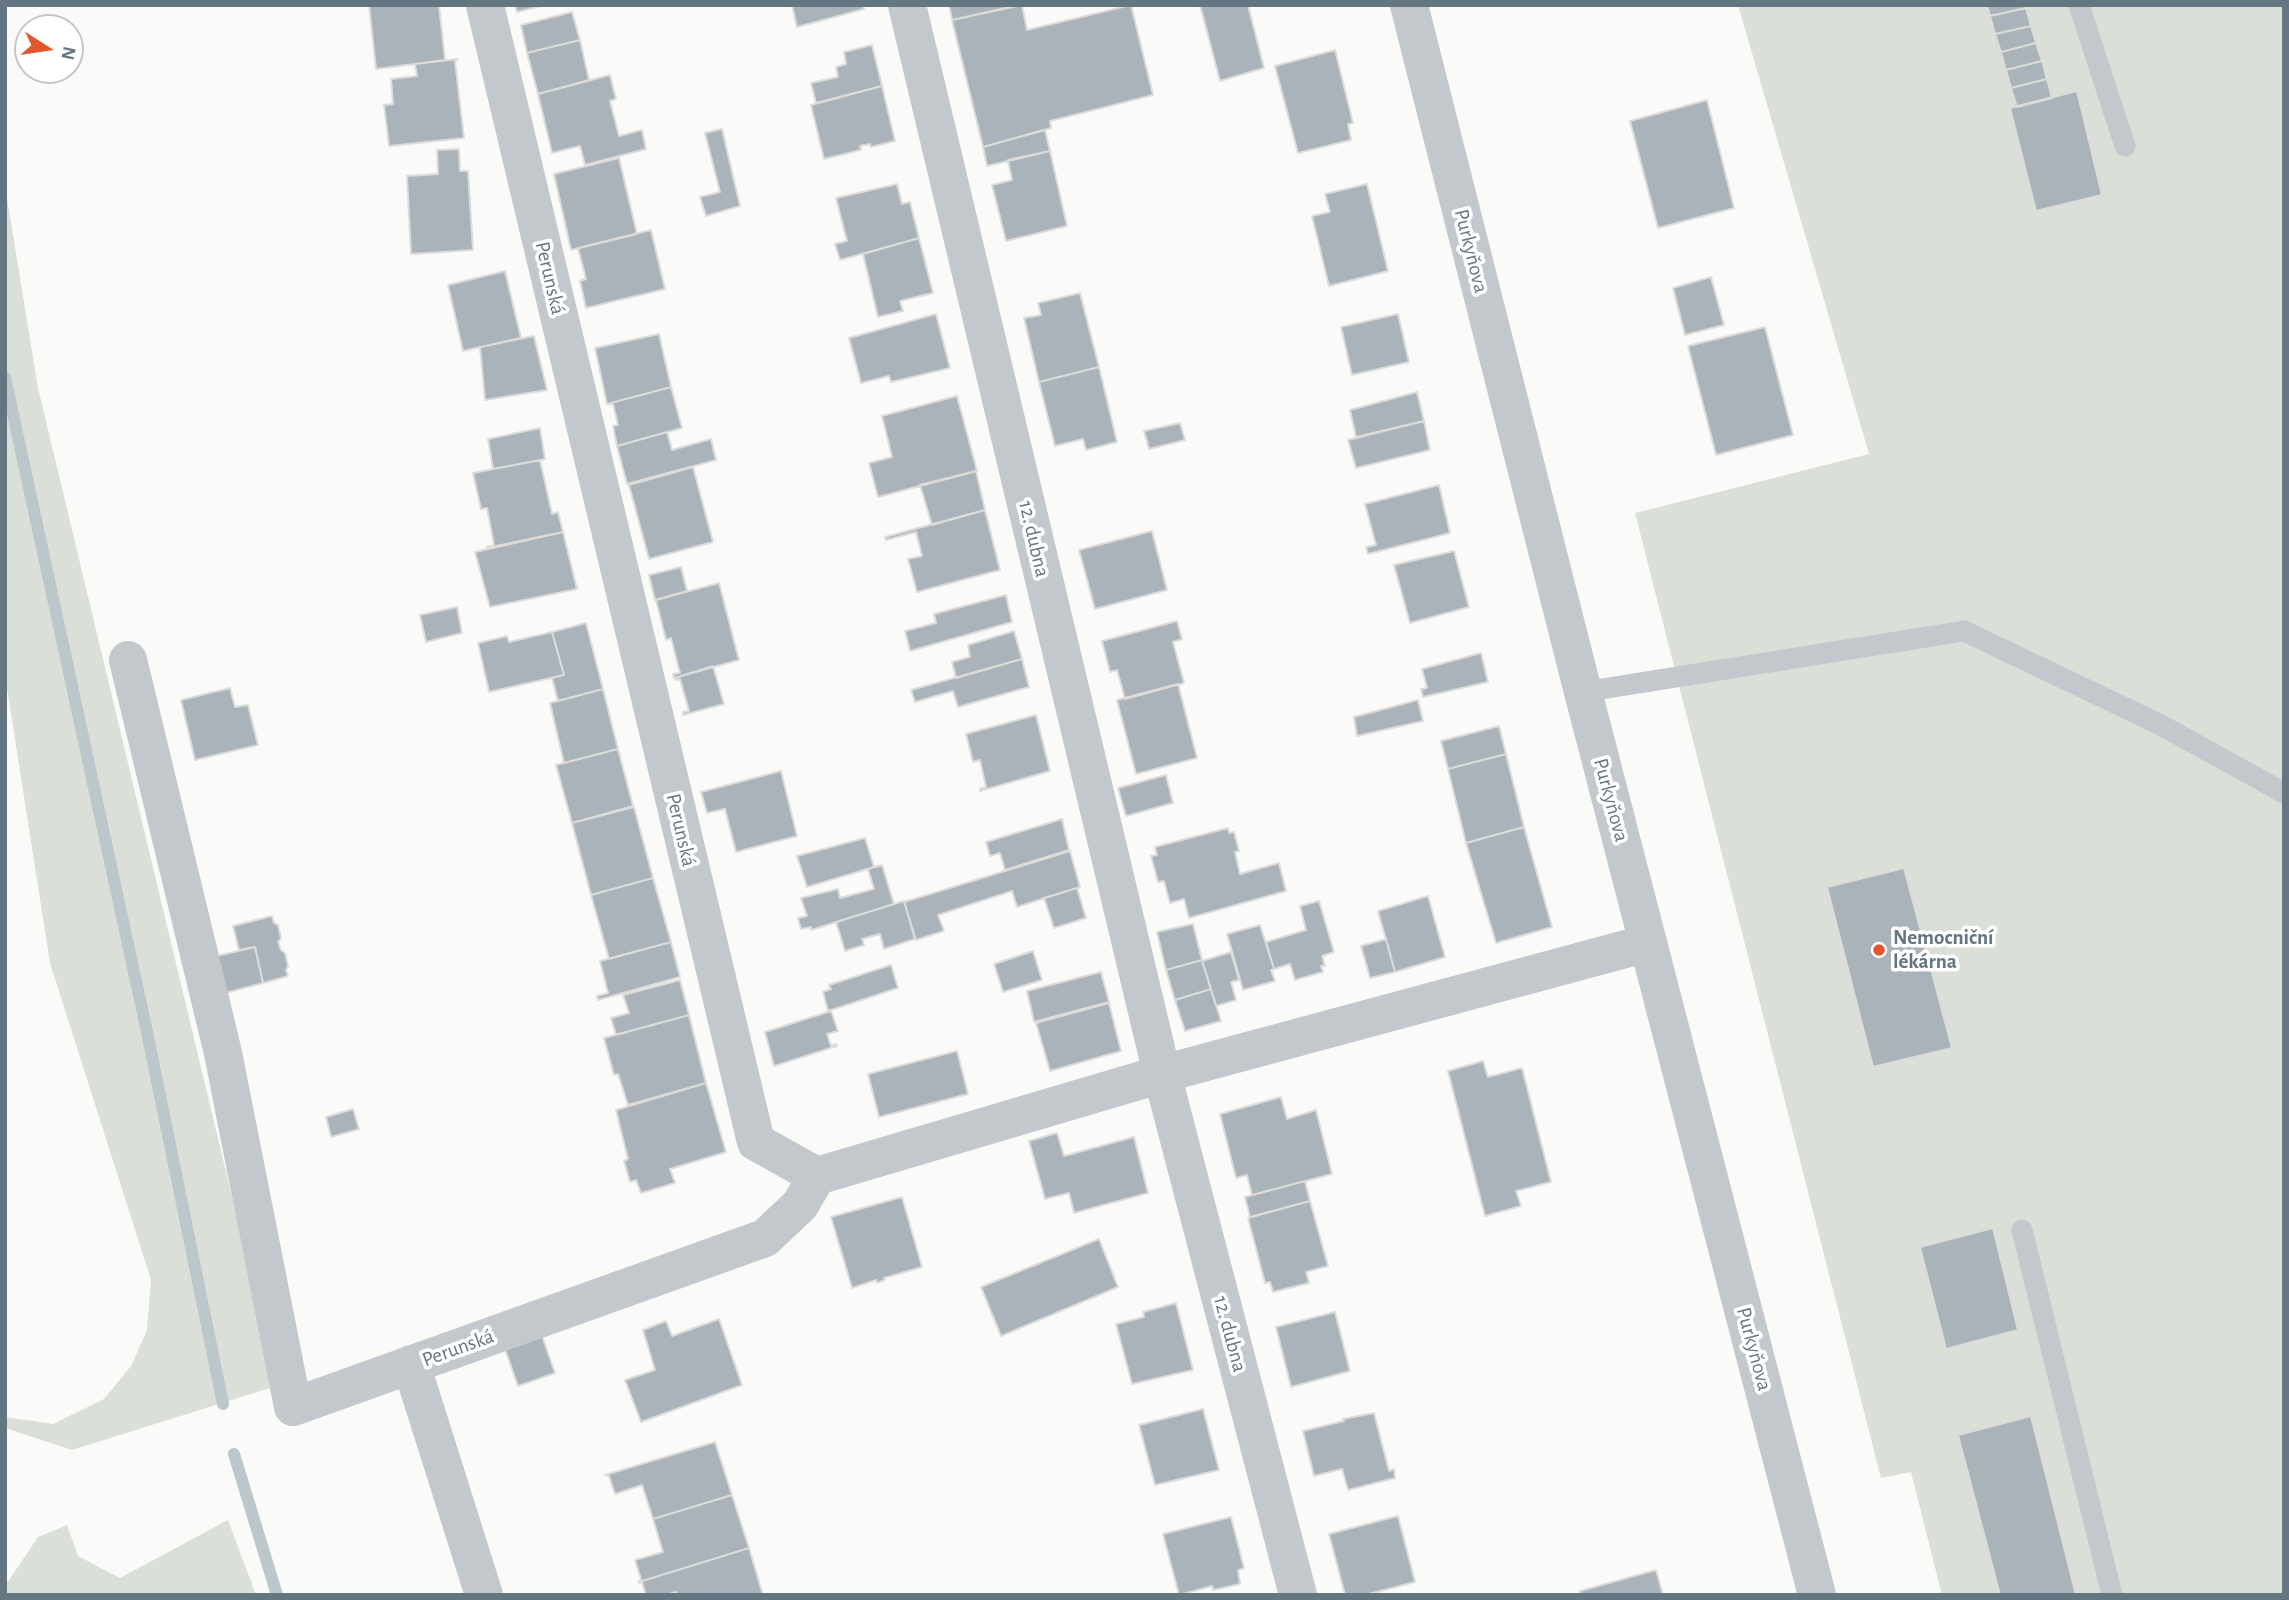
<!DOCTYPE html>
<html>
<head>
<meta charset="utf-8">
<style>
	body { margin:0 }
	#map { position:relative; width:2289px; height:1600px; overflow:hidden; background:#fafaf8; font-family:"Alegreya Sans",sans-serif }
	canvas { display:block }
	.frame { position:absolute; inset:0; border:7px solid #657683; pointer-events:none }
	.north { position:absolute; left:14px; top:14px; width:70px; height:70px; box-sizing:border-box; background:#fff; border:2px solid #c1c8cd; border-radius:50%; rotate:102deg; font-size:19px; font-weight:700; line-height:28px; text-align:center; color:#657683 }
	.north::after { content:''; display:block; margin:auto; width:24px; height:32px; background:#e4572e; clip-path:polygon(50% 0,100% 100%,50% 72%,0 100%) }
</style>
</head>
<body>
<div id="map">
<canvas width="2289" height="1600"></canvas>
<div class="frame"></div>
<div class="north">N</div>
</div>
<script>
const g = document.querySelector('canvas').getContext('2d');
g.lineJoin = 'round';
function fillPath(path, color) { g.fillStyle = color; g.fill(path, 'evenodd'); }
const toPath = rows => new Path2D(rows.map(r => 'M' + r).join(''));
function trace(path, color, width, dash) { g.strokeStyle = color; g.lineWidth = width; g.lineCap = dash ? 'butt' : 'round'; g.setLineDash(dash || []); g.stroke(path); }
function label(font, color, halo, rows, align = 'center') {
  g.font = font + ' "Alegreya Sans",sans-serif'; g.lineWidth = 7; g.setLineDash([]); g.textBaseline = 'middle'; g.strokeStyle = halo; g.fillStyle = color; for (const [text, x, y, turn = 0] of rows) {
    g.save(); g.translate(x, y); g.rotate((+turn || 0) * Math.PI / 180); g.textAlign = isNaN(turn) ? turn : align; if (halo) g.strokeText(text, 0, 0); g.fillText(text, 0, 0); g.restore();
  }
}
const green = toPath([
	[1738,5,2284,5,2284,1595,1942,1595,1911,1472,1881,1478,1635,513,1869,454],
	[5,186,38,388,233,1201,270,1388,72,1450,5,1428,5,1417,53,1424,104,1399,131,1366,147,1330,151,1280,50,963,5,675],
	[228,1520,256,1595,5,1595,5,1586,38,1537,67,1525,78,1556,120,1578]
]);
const stream = toPath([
	[5,377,147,1032,223,1404],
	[234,1454,277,1595]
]);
const building = toPath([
	[369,5,439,5,445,60,376,69,369,5],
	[515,5,545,5,517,12,515,5],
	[792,5,863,5,864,9,797,27,792,5],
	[949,5,1019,5,952,20,949,5],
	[1022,5,1027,30,1131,5,1153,95,1050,121,1051,128,983,147,952,20,1022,5],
	[1200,5,1248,5,1264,68,1220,81,1200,5],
	[1987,5,2025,5,2026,8,1990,16,1987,5],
	[2026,8,2031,26,1995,34,1990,16,2026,8],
	[572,12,580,40,527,53,521,25,572,12],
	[2031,26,2036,43,2001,52,1995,34,2031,26],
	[580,40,589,80,538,94,527,53,580,40],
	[2036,43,2042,61,2006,70,2001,52,2036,43],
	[872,45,882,86,816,103,811,83,838,77,836,67,846,64,844,52,872,45],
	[1335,50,1353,123,1348,124,1351,140,1298,153,1275,66,1335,50],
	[458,59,455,61,464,138,389,146,384,105,393,104,391,79,417,76,415,64,458,59],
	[2042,61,2047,79,2011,88,2006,70,2042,61],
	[610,75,616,99,610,101,619,136,642,130,646,149,585,165,580,146,552,153,538,94,610,75],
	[2047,79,2052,98,2017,107,2011,88,2047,79],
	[882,86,895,141,871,147,870,144,860,146,861,150,824,159,811,105,882,86],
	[2077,91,2102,195,2036,211,2010,108,2077,91],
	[1707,100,1734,208,1658,228,1630,121,1707,100],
	[722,129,740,206,706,216,700,197,720,192,705,133,722,129],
	[1045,130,1050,151,987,166,983,147,1045,130],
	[459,149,460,171,468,171,473,250,411,254,407,176,438,174,437,150,459,149],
	[1050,151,1067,226,1006,241,992,185,1012,180,1008,160,1050,151],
	[619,158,637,234,571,250,554,174,619,158],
	[897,184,902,204,910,202,919,238,840,260,835,244,847,241,836,198,897,184],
	[1367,184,1388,271,1329,286,1312,216,1330,212,1325,194,1367,184],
	[651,230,665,289,586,308,580,281,586,279,578,248,651,230],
	[919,238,933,293,900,301,903,311,878,317,863,254,919,238],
	[505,271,521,338,463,351,448,285,505,271],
	[1711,277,1724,325,1685,335,1673,288,1711,277],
	[1080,293,1099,367,1039,382,1024,318,1041,315,1038,303,1080,293],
	[936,314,950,368,891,382,889,376,861,383,849,338,936,314],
	[1398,314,1409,362,1352,375,1341,327,1398,314],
	[1765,327,1793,435,1716,455,1688,346,1765,327],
	[659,334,671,387,607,404,595,348,659,334],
	[534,336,547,390,485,400,480,347,534,336],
	[1099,367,1117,442,1086,450,1083,439,1055,446,1039,382,1099,367],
	[671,387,682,428,617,446,613,426,618,425,613,404,607,404,671,387],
	[1417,392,1424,421,1356,437,1350,410,1417,392],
	[957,396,977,471,878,497,869,463,892,457,882,416,957,396],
	[1424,421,1430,450,1356,468,1348,440,1424,421],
	[1180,423,1185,440,1149,449,1144,431,1180,423],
	[540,428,545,459,493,469,488,439,540,428],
	[667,432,672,450,711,439,716,460,627,484,617,446,667,432],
	[540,460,552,514,558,512,563,532,487,548,487,547,494,545,487,508,481,509,473,473,540,460],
	[693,467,713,542,649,559,629,485,693,467],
	[976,471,985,510,932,525,920,485,976,471],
	[1439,485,1450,533,1368,554,1366,547,1376,545,1365,504,1439,485],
	[985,510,1000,570,917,592,908,559,922,556,916,532,886,540,885,537,985,510],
	[1152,531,1167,590,1095,609,1079,550,1152,531],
	[563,532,577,589,490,607,475,552,563,532],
	[1454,551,1469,607,1410,623,1394,565,1454,551],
	[681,567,687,591,655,600,649,575,681,567],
	[719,583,739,660,674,678,673,674,680,673,671,638,666,640,656,600,719,583],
	[1006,595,1012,622,910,651,905,631,936,623,934,614,1006,595],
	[457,607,462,633,426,642,420,615,457,607],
	[1177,621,1182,639,1173,642,1184,683,1125,699,1117,670,1110,672,1102,641,1177,621],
	[586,623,603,689,558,701,552,678,564,675,552,632,586,623],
	[1014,631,1022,659,956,678,952,662,970,657,968,645,1014,631],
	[552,632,564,675,489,692,478,643,507,636,509,642,552,632],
	[1481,653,1488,682,1423,697,1421,689,1427,688,1422,669,1481,653],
	[1022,659,1029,687,958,707,953,691,915,702,911,690,1022,659],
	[713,666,724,704,683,715,683,712,689,711,680,679,676,680,675,678,713,666],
	[1178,684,1197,758,1136,774,1117,700,1178,684],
	[230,688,235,707,248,705,258,745,195,760,181,700,230,688],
	[603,689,618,749,564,763,550,703,603,689],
	[1418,700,1423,721,1357,736,1354,717,1418,700],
	[1036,715,1050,771,980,791,980,789,986,787,980,760,973,762,966,734,1036,715],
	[1499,726,1506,754,1448,769,1441,741,1499,726],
	[618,749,633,806,572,823,556,765,618,749],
	[1506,754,1524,827,1466,843,1448,769,1506,754],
	[781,771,797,836,736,852,725,809,707,813,701,792,781,771],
	[1166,775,1173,803,1126,816,1118,788,1166,775],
	[634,807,653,878,591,895,572,823,634,807],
	[1062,819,1069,850,1005,870,1000,853,990,856,986,842,1062,819],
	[1524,827,1552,927,1496,943,1466,843,1524,827],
	[1228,828,1229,833,1234,832,1239,851,1235,852,1240,874,1279,863,1286,891,1189,918,1184,899,1170,903,1164,881,1158,882,1151,856,1157,855,1155,847,1228,828],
	[865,838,874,867,807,887,797,856,865,838],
	[1070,851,1080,887,1017,907,1012,891,938,915,944,931,916,940,904,902,1070,851],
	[882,865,894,904,811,930,811,927,801,929,798,918,807,916,801,898,838,889,840,898,874,889,868,869,882,865],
	[1904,868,1952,1048,1873,1067,1827,887,1904,868],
	[653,878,671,942,609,959,591,895,653,878],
	[1077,888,1086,918,1054,928,1044,898,1077,888],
	[1428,896,1445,957,1395,972,1378,911,1428,896],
	[904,901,915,939,884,949,880,934,862,939,864,945,845,951,836,922,904,901],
	[1319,901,1334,952,1322,956,1325,966,1321,966,1323,972,1295,980,1290,964,1274,969,1266,942,1306,930,1300,906,1319,901],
	[272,916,274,923,278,925,281,938,278,942,281,950,285,953,288,966,286,970,288,976,263,983,255,947,239,950,233,926,272,916],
	[1193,924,1202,960,1166,970,1157,932,1193,924],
	[1260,925,1274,969,1271,970,1275,981,1243,990,1227,934,1260,925],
	[1386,939,1395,972,1370,978,1361,946,1386,939],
	[671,942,680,977,598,1000,597,996,608,993,600,961,671,942],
	[255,947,263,983,225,993,217,956,255,947],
	[1033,951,1042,980,1003,992,994,964,1033,951],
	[1231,952,1239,980,1231,982,1236,1000,1216,1006,1202,961,1231,952],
	[1202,960,1211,989,1175,1000,1166,970,1202,960],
	[891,965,898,988,828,1011,823,992,831,989,829,985,891,965],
	[1101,972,1109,1002,1034,1022,1027,991,1101,972],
	[680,980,689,1015,616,1035,611,1018,629,1013,623,995,680,980],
	[1211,989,1221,1021,1185,1031,1175,1000,1211,989],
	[1109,1003,1121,1051,1050,1071,1036,1023,1109,1003],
	[831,1011,838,1031,827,1034,831,1046,836,1044,837,1046,774,1066,765,1032,831,1011],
	[689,1015,706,1083,628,1105,618,1074,614,1075,604,1038,689,1015],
	[957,1051,968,1094,879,1117,868,1074,957,1051],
	[1483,1061,1488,1077,1522,1068,1551,1182,1516,1191,1521,1206,1485,1216,1448,1071,1483,1061],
	[706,1083,726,1152,670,1169,675,1183,641,1193,636,1180,630,1182,624,1161,628,1159,616,1110,706,1083],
	[1281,1097,1287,1119,1316,1110,1332,1174,1252,1195,1247,1175,1236,1178,1220,1114,1281,1097],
	[353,1109,359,1129,331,1137,326,1117,353,1109],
	[1057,1133,1064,1156,1134,1137,1148,1193,1074,1213,1069,1193,1045,1199,1029,1141,1057,1133],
	[1305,1181,1310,1201,1250,1217,1245,1197,1305,1181],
	[902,1197,922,1267,884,1278,885,1280,877,1283,876,1280,852,1288,831,1217,902,1197],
	[1310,1201,1328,1266,1306,1272,1309,1283,1273,1292,1270,1282,1265,1283,1248,1218,1310,1201],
	[1993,1228,2018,1330,1946,1349,1920,1247,1993,1228],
	[1099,1239,1118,1287,1001,1336,981,1287,1099,1239],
	[1176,1303,1193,1370,1132,1384,1116,1324,1144,1317,1143,1312,1176,1303],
	[1335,1312,1350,1371,1291,1387,1276,1327,1335,1312],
	[719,1319,742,1385,641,1422,625,1380,655,1370,643,1330,666,1321,672,1336,719,1319],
	[542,1336,555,1373,518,1386,505,1349,542,1336],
	[1203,1409,1219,1470,1155,1485,1139,1425,1203,1409],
	[1374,1413,1389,1471,1394,1469,1395,1478,1348,1490,1342,1469,1314,1476,1303,1431,1344,1421,1343,1419,1374,1413],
	[2031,1416,2076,1595,2000,1595,1958,1435,2031,1416],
	[715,1442,732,1495,653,1519,642,1485,615,1494,609,1476,605,1475,715,1442],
	[732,1495,749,1548,639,1582,641,1579,635,1560,663,1552,653,1519,732,1495],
	[1398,1516,1415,1582,1365,1595,1345,1595,1329,1534,1398,1516],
	[1231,1517,1244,1568,1238,1570,1240,1584,1213,1590,1212,1586,1179,1595,1163,1534,1231,1517],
	[749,1548,763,1595,677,1595,676,1592,666,1595,646,1595,642,1582,639,1583,639,1582,749,1548],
	[1656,1570,1663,1595,1581,1595,1580,1591,1656,1570]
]);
const service = toPath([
	[2079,5,2125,146],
	[1583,692,1964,631,2161,725,2284,793],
	[2022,1230,2112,1595]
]);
const minor = toPath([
	[907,5,1162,1074,1298,1595],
	[128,660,223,1053,293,1407,765,1238,800,1205,817,1176,756,1142,485,5],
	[817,1176,1162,1074,1648,943],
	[411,1364,484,1595]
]);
const tertiary = toPath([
	[1409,5,1583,692,1817,1595]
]);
const markers = [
	[1879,950,7,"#e4572e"]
];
const streetNames = [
	["Purkyňova",1471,251,76],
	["Perunská",550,278,77],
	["12. dubna",1034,539,77],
	["Purkyňova",1611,800,75],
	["Perunská",681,830,77],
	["12. dubna",1230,1334,75],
	["Perunská",458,1348,-20],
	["Purkyňova",1754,1349,75]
];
const poiNames = [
	["Nemocniční",1893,938],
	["lékárna",1893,962]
];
fillPath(green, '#dadfd7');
trace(stream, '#bbc7cb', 12);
fillPath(building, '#aab3b9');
trace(building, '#dcdcda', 2);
trace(service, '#c3c8cc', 21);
trace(minor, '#c3c8cc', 38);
trace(tertiary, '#c3c8cc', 38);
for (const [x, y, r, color] of markers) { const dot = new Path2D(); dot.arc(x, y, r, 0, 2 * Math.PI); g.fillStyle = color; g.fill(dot); trace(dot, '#fff', 2.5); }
label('21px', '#657683', '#fff', streetNames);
label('bold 21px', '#657683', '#fff', poiNames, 'left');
</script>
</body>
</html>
